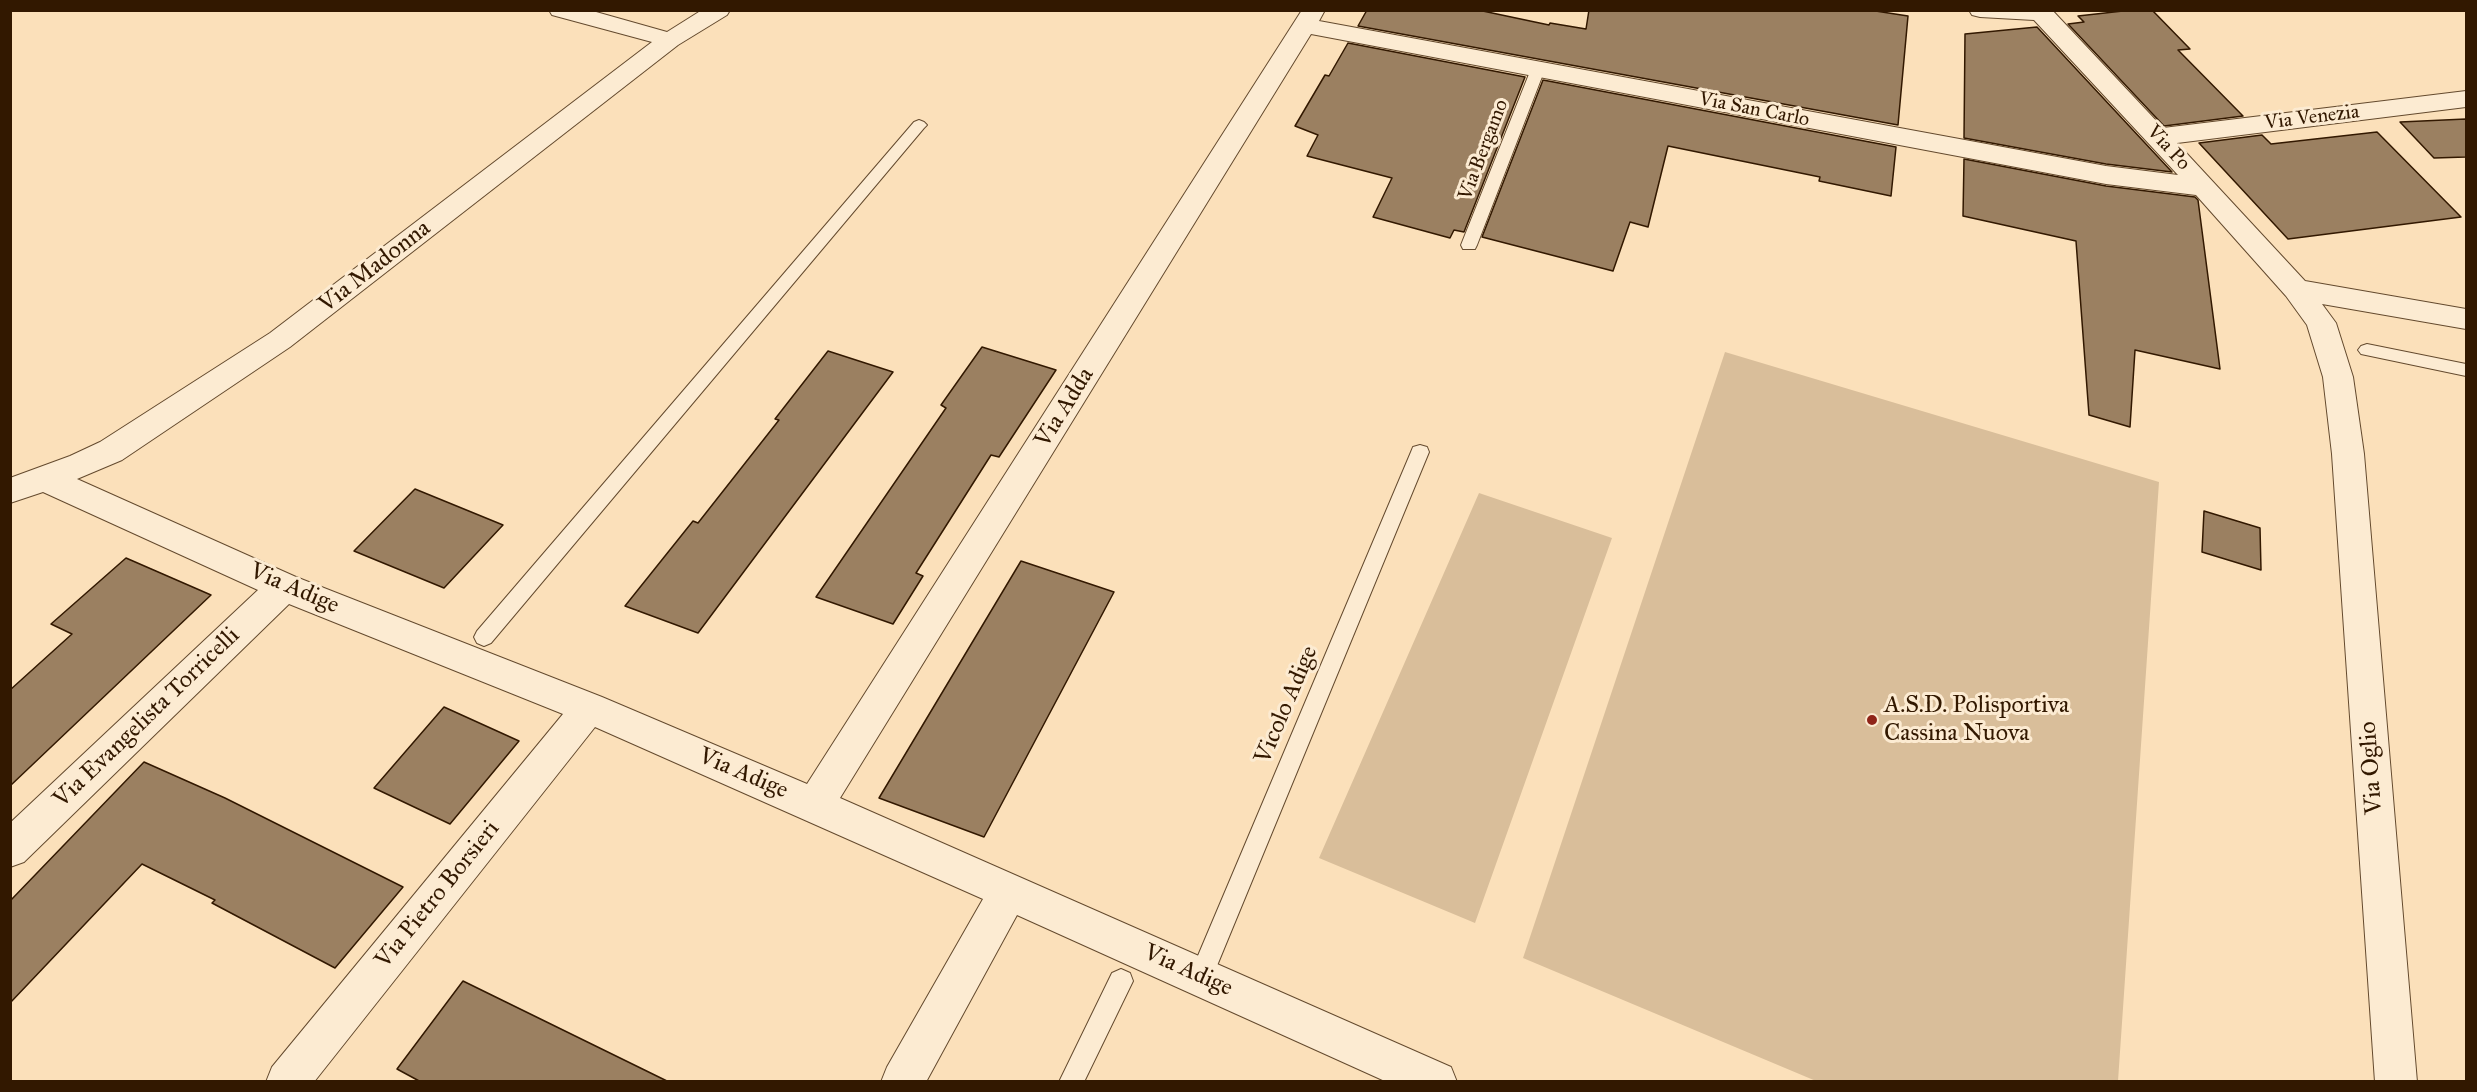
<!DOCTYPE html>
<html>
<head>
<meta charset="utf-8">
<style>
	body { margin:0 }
	#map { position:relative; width:2477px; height:1092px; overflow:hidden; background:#fbe0ba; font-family:"IM FELL Great Primer",serif }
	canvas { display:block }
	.frame { position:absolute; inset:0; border:12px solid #321800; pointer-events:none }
</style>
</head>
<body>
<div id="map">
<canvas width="2477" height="1092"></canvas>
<div class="frame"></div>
</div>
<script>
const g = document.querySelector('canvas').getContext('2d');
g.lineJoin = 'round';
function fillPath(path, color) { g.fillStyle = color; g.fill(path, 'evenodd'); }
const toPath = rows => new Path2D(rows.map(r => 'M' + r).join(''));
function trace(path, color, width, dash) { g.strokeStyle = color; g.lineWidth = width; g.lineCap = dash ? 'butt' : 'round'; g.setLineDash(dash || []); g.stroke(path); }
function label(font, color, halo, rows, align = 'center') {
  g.font = font + ' "IM FELL Great Primer",serif'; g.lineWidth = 6; g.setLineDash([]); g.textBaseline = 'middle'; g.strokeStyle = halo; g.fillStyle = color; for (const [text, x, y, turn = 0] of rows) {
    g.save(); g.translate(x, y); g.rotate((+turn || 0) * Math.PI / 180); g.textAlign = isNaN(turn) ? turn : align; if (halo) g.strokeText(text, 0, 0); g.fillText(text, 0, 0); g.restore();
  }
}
const green = toPath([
	[1725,352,2159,482,2118,1081,1816,1081,1523,958],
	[1479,493,1612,538,1475,923,1319,858]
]);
const building = toPath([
	[1367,10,1478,10,1549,25,1550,23,1586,29,1589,10,1869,10,1908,16,1898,125,1358,26,1367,10],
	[2132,10,2152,10,2190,49,2178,50,2243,116,2164,126,2068,24,2084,22,2078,16,2132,10],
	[2037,27,2172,172,2106,164,1964,138,1965,34,2037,27],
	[1348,43,1525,77,1464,232,1454,230,1450,238,1373,217,1392,178,1307,156,1318,135,1295,126,1325,75,1329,76,1348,43],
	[1543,80,1896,147,1891,196,1819,181,1820,177,1668,146,1648,227,1630,222,1613,271,1482,237,1543,80],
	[2466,119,2466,157,2434,158,2400,122,2466,119],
	[2377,132,2461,217,2288,239,2199,143,2262,135,2271,144,2377,132],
	[1964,159,2106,186,2195,197,2198,200,2220,369,2135,350,2130,427,2089,415,2076,241,1963,216,1964,159],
	[982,347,1056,370,999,457,991,455,916,573,923,576,893,624,816,597,946,408,941,405,982,347],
	[828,351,893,372,698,633,625,606,693,521,698,523,779,420,775,419,828,351],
	[415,489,503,525,444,588,354,551,415,489],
	[2204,511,2260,528,2261,570,2202,552,2204,511],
	[126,558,211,595,10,786,10,690,72,634,51,624,126,558],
	[1021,561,1114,592,984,837,879,798,1021,561],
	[444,707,519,741,450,824,374,788,444,707],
	[144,762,225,798,403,887,335,968,212,903,215,900,142,864,10,1003,10,901,144,762],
	[463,981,669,1082,421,1082,397,1069,463,981]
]);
const service = toPath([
	[1538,65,1545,69,1477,245,1475,249,1463,249,1461,245,1531,69,1538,65],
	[919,120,924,122,927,125,924,128,491,643,484,646,477,643,474,637,477,631,914,122,919,120],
	[2367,344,2466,364,2466,376,2361,354,2358,350,2361,346,2367,344],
	[1420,445,1427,447,1429,452,1209,985,1201,989,1193,985,1189,977,1411,452,1413,447,1420,445],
	[1121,969,1130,973,1133,981,1084,1082,1059,1082,1112,973,1121,969]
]);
const minor = toPath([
	[549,10,589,10,667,32,702,10,730,10,727,15,678,45,290,347,122,460,77,479,296,577,602,697,807,784,1302,10,1325,10,1319,21,2106,166,2178,175,2034,20,1980,17,1972,15,1969,10,2052,10,2163,128,2466,91,2466,107,2177,143,2305,281,2466,309,2466,329,2322,304,2336,323,2353,377,2364,454,2417,1082,2375,1082,2332,454,2323,377,2307,325,2286,296,2196,195,2106,184,1311,34,840,798,1451,1067,1457,1082,1387,1082,1017,915,926,1082,881,1082,887,1067,983,899,595,727,314,1082,266,1082,272,1067,563,714,289,604,24,862,10,867,10,823,258,590,43,492,10,503,10,478,70,456,100,442,270,333,652,42,552,15,549,10]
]);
const markers = [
	[1872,720,6,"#8f2418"]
];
const farStreetnames = [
	["Via San Carlo",1754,110,11],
	["Via Venezia",2312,118,-7],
	["Via Po",2168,148,47],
	["Via Bergamo",1484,150,-69]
];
const streetNames = [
	["Via Madonna",375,267,-38],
	["Via Adda",1065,408,-58],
	["Via Adige",294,589,23],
	["Vicolo Adige",1287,705,-67],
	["Via Evangelista Torricelli",147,718,-44],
	["Via Oglio",2372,768,-94],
	["Via Adige",743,774,23],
	["Via Pietro Borsieri",438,895,-51],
	["Via Adige",1188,971,24]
];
const poiNames = [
	["A.S.D. Polisportiva",1884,706],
	["Cassina Nuova",1884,734]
];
fillPath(green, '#d9be9a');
fillPath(building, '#9b8061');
trace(building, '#321800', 1.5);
trace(service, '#644a2e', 2);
trace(minor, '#644a2e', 2);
fillPath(service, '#fcebd2');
fillPath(minor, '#fcebd2');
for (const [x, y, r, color] of markers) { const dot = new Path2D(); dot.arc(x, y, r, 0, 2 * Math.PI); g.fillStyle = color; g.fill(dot); trace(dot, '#fcebd2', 2); }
label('20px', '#321800', '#fcebd2', farStreetnames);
label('24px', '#321800', '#fcebd2', streetNames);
label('24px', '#321800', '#fcebd2', poiNames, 'left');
</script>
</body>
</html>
